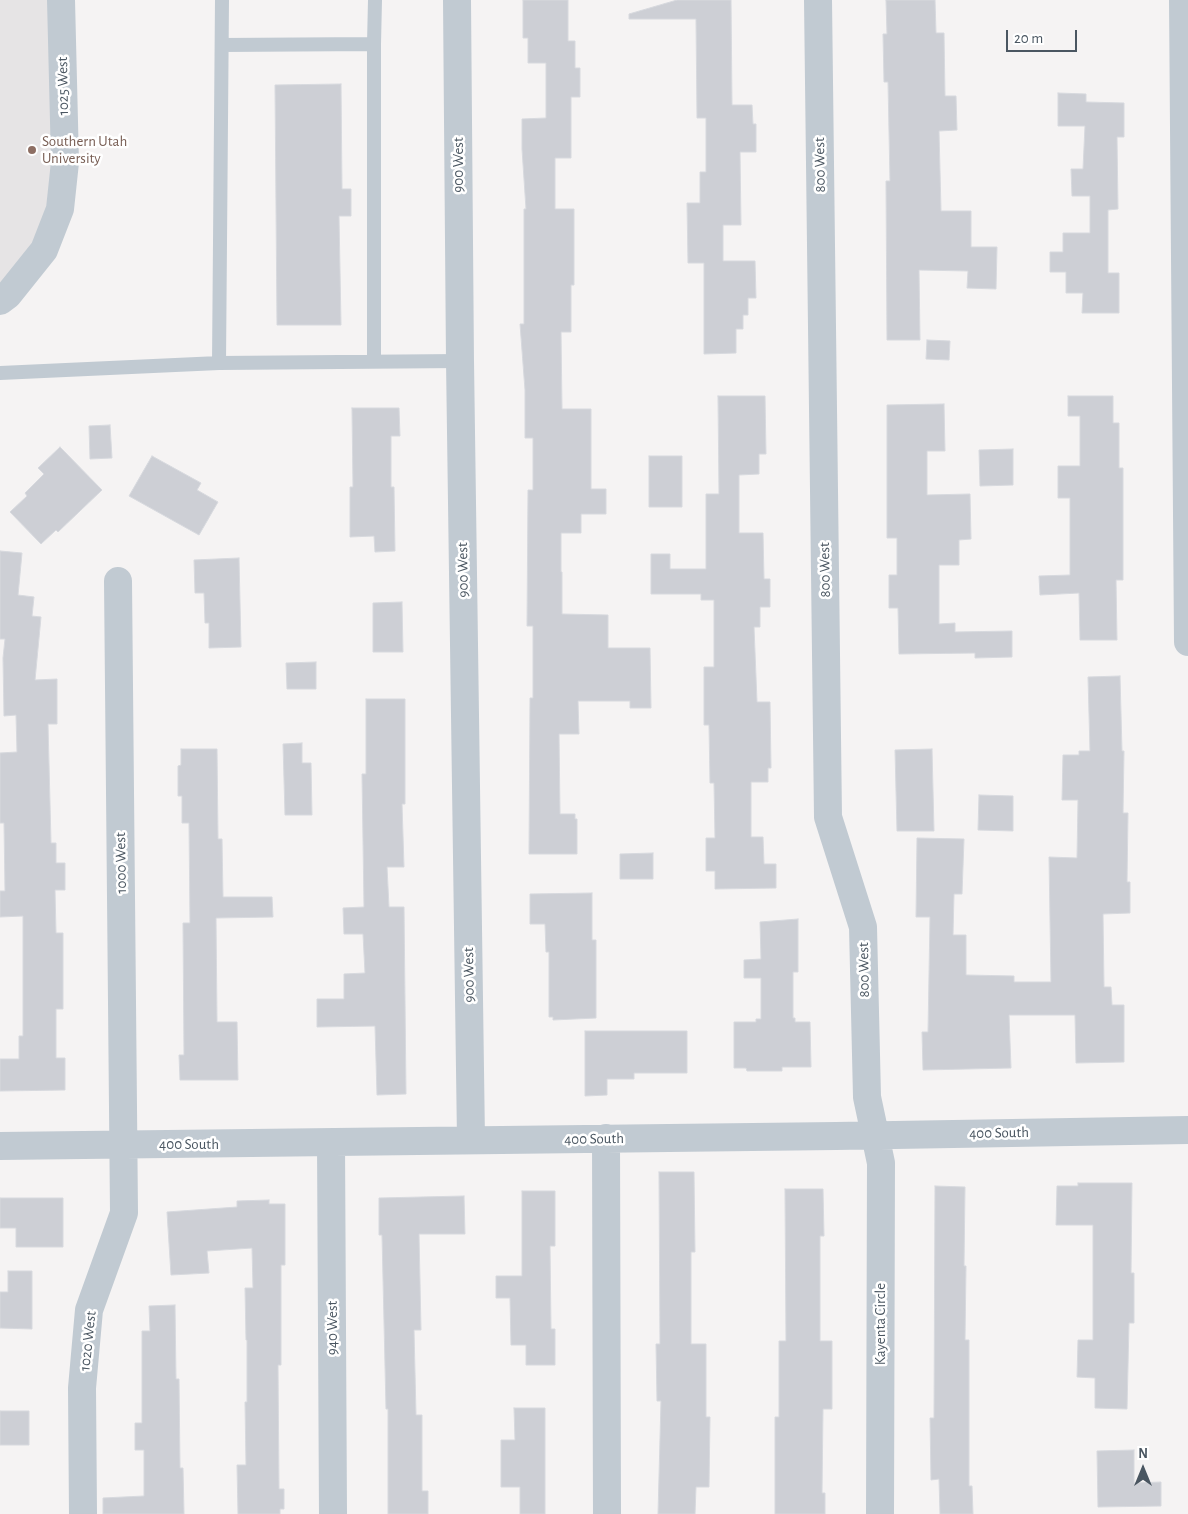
<!DOCTYPE html>
<html>
<head>
<meta charset="utf-8">
<style>
	body { margin:0 }
	#map { position:relative; width:1188px; height:1514px; overflow:hidden; background:#f5f3f3; font-family:"Alegreya Sans",sans-serif }
	canvas { display:block }
	.north { position:absolute; left:1118px; top:1444px; width:50px; height:50px; -webkit-text-stroke:4px #fff; paint-order:stroke; rotate:0deg; font-size:14px; font-weight:700; line-height:20px; text-align:center; color:#4a5661 }
	.north::after { content:''; display:block; margin:auto; width:18px; height:22px; background:#4a5661; clip-path:polygon(50% 0,100% 100%,50% 72%,0 100%) }
	.scale { position:absolute; left:1006px; top:30px; width:71px; height:22px; box-sizing:border-box; border:2px solid #4a5661; border-top:0; padding-left:6px; font-size:15px; line-height:18px; white-space:nowrap; color:#4a5661; -webkit-text-stroke:4px #fff; paint-order:stroke }
</style>
</head>
<body>
<div id="map">
<canvas width="1188" height="1514"></canvas>
<div class="north">N</div>
<div class="scale">20 m</div>
</div>
<script>
const g = document.querySelector('canvas').getContext('2d');
g.lineJoin = 'round';
function fillPath(path, color) { g.fillStyle = color; g.fill(path, 'evenodd'); }
const toPath = rows => new Path2D(rows.map(r => 'M' + r).join(''));
function trace(path, color, width, dash) { g.strokeStyle = color; g.lineWidth = width; g.lineCap = dash ? 'butt' : 'round'; g.setLineDash(dash || []); g.stroke(path); }
function label(font, color, halo, rows, align = 'center') {
  g.font = font + ' "Alegreya Sans",sans-serif'; g.lineWidth = 5; g.setLineDash([]); g.textBaseline = 'middle'; g.strokeStyle = halo; g.fillStyle = color; for (const [text, x, y, turn = 0] of rows) {
    g.save(); g.translate(x, y); g.rotate((+turn || 0) * Math.PI / 180); g.textAlign = isNaN(turn) ? turn : align; if (halo) g.strokeText(text, 0, 0); g.fillText(text, 0, 0); g.restore();
  }
}
const education = toPath([
	[0,0,61,0,60,209,0,301]
]);
const building = toPath([
	[523,0,568,0,568,41,575,41,575,68,580,68,580,97,571,97,571,158,555,158,555,209,574,209,574,285,571,285,571,332,561,332,562,409,591,409,591,489,606,489,606,514,581,514,581,533,561,533,561,572,562,572,562,614,608,615,608,648,650,648,651,708,630,708,630,701,578,701,579,734,559,734,560,814,575,814,575,819,577,819,577,854,529,854,530,698,533,698,533,626,527,626,528,490,533,490,533,438,525,438,525,390,520,324,524,324,524,209,526,209,522,149,522,119,546,118,546,63,528,63,528,38,523,38,523,0],
	[677,0,731,0,732,105,752,105,753,124,756,124,756,152,740,152,741,225,723,225,723,261,755,261,756,298,748,298,748,315,743,315,743,329,736,329,736,353,704,354,704,263,688,263,687,203,700,203,700,172,706,172,706,118,697,118,696,19,629,19,629,14,677,0],
	[886,0,935,0,936,33,944,33,945,96,956,96,957,130,939,131,941,211,971,211,971,247,997,247,996,289,967,288,968,271,919,270,920,340,887,340,886,181,890,181,888,82,884,82,883,34,887,34,886,0],
	[341,84,342,189,351,189,351,216,339,216,341,325,277,325,275,85,341,84],
	[1058,93,1086,94,1086,102,1124,103,1124,137,1117,137,1118,209,1108,210,1108,273,1119,273,1119,313,1082,313,1083,293,1066,293,1066,272,1050,272,1050,252,1063,252,1063,233,1090,233,1090,196,1072,196,1071,169,1083,169,1085,126,1058,126,1058,93],
	[927,340,950,341,949,360,926,359,927,340],
	[718,396,765,396,766,454,759,454,759,474,739,475,739,533,763,533,764,579,770,579,770,607,760,607,760,627,754,627,757,702,770,702,771,768,768,768,768,782,751,782,751,837,763,837,764,864,776,864,776,888,715,889,715,871,706,871,706,838,715,838,714,783,710,783,709,725,704,725,704,667,714,667,714,600,701,600,701,594,651,594,651,554,670,554,670,569,706,569,706,494,719,494,718,396],
	[1068,396,1113,396,1113,423,1119,423,1119,468,1123,468,1123,580,1116,580,1117,640,1080,640,1079,593,1040,595,1039,576,1070,575,1070,498,1058,498,1058,466,1080,466,1080,416,1068,416,1068,396],
	[944,404,945,451,927,451,927,495,970,494,971,539,959,540,959,565,939,565,939,624,955,623,955,632,1012,631,1012,657,975,658,975,653,899,654,898,608,889,608,889,575,897,575,897,538,887,538,887,405,944,404],
	[352,408,399,408,400,436,391,436,391,487,394,487,395,551,375,552,374,536,350,537,350,487,353,487,352,408],
	[110,425,112,458,90,459,89,426,110,425],
	[60,447,102,490,58,532,56,530,41,544,10,512,27,496,25,493,44,474,38,468,60,447],
	[1013,449,1013,485,980,486,979,450,1013,449],
	[152,456,201,483,197,490,218,502,199,535,129,496,152,456],
	[649,456,682,456,682,507,649,507,649,456],
	[0,551,22,553,18,595,34,597,32,616,41,617,35,680,57,679,57,724,48,724,51,843,56,843,56,863,65,863,65,890,55,890,56,933,63,933,63,1009,56,1009,56,1058,65,1058,65,1090,0,1091,0,1059,19,1059,19,1036,23,1036,23,916,0,917,0,891,5,891,4,823,0,823,0,753,17,752,16,715,4,716,3,658,5,639,0,639,0,551],
	[239,558,241,647,209,648,209,623,205,623,204,593,195,593,194,560,239,558],
	[402,602,403,652,373,652,373,603,402,602],
	[316,662,316,689,287,689,286,663,316,662],
	[1120,676,1122,751,1124,751,1123,813,1128,813,1127,882,1130,882,1130,913,1103,914,1104,987,1111,987,1112,1005,1124,1005,1124,1062,1076,1063,1075,1015,1009,1015,1011,1068,923,1070,922,1032,928,1032,930,917,916,917,917,838,964,839,962,894,954,894,953,935,966,935,966,975,1014,976,1014,982,1051,982,1049,857,1077,858,1078,800,1062,800,1063,755,1079,755,1079,751,1090,751,1088,677,1120,676],
	[366,699,405,699,405,804,402,804,404,867,387,867,389,907,404,907,406,1094,377,1095,375,1026,317,1027,317,999,344,999,344,974,365,973,363,934,344,934,343,908,364,907,362,774,366,774,366,699],
	[302,743,302,763,311,763,312,815,285,815,283,744,302,743],
	[181,749,217,749,218,839,222,839,223,897,272,897,273,917,216,918,217,1022,237,1022,238,1080,180,1080,179,1055,184,1055,183,923,190,923,189,823,182,823,182,796,178,796,178,766,181,765,181,749],
	[932,749,934,831,897,831,895,750,932,749],
	[979,795,1013,796,1013,831,978,830,979,795],
	[653,853,653,879,620,879,620,854,653,853],
	[592,893,592,940,596,940,596,1018,553,1020,553,1017,549,1017,549,952,546,952,545,924,530,924,530,894,592,893],
	[798,919,798,972,793,972,793,1018,795,1018,795,1022,810,1022,811,1067,782,1067,782,1071,747,1071,746,1068,734,1068,734,1022,756,1022,756,1019,761,1019,761,978,744,978,744,960,761,959,760,922,798,919],
	[585,1031,687,1031,687,1073,634,1073,634,1079,607,1079,607,1095,585,1096,585,1031],
	[659,1172,694,1172,695,1252,691,1252,691,1344,706,1344,706,1417,710,1417,709,1487,696,1487,695,1514,658,1514,661,1401,657,1401,656,1344,660,1344,659,1172],
	[1078,1183,1132,1183,1131,1273,1134,1273,1134,1323,1129,1323,1127,1409,1095,1408,1095,1378,1077,1377,1078,1340,1093,1340,1093,1225,1056,1225,1057,1186,1078,1186,1078,1183],
	[935,1186,965,1187,964,1266,966,1266,965,1340,969,1340,969,1486,972,1486,973,1514,940,1514,939,1479,931,1480,930,1418,934,1418,935,1186],
	[785,1189,823,1189,824,1236,820,1236,820,1341,832,1341,832,1409,823,1409,822,1493,825,1493,825,1514,775,1514,775,1417,779,1417,779,1341,786,1341,785,1189],
	[522,1191,555,1191,555,1246,550,1246,551,1329,555,1329,555,1365,526,1365,526,1345,511,1345,510,1298,496,1298,496,1276,522,1276,522,1191],
	[464,1196,465,1234,419,1234,421,1330,414,1330,416,1415,422,1415,422,1491,428,1491,428,1514,388,1514,388,1409,386,1409,382,1235,379,1235,379,1198,464,1196],
	[0,1198,63,1198,63,1247,16,1247,16,1228,0,1228,0,1198],
	[269,1200,269,1204,285,1204,285,1265,281,1265,281,1365,278,1365,279,1489,284,1489,284,1509,280,1509,280,1514,238,1514,237,1465,246,1465,245,1402,247,1402,247,1340,246,1340,245,1288,253,1288,252,1248,207,1251,209,1273,171,1275,167,1212,237,1207,237,1201,269,1200],
	[8,1271,32,1271,32,1329,0,1328,0,1292,8,1292,8,1271],
	[175,1305,176,1379,179,1379,180,1468,183,1468,184,1514,103,1514,103,1498,144,1496,144,1450,135,1450,135,1423,142,1423,142,1331,150,1331,149,1306,175,1305],
	[514,1408,545,1408,545,1514,520,1514,520,1487,501,1487,501,1440,515,1440,514,1408],
	[0,1411,29,1411,29,1445,0,1445,0,1411],
	[1134,1450,1134,1483,1161,1482,1161,1506,1098,1507,1097,1451,1134,1450]
]);
const lane = toPath([
	[222,0,219,363,460,361],
	[374,44,375,0],
	[222,45,374,44,374,361],
	[0,373,219,363]
]);
const street = toPath([
	[457,0,460,361,471,1140],
	[818,0,828,817,863,927,867,1097,881,1163,880,1514],
	[1183,0,1188,642],
	[0,301,8,295,44,250,60,209,65,162,61,0],
	[606,1138,607,1514],
	[331,1143,333,1514],
	[0,1146,836,1136,1188,1130],
	[83,1514,82,1388,89,1310,124,1213,118,581]
]);
const markers = [
	[32,150,5,"#8d6e63"]
];
const streetNames = [
	["1025 West",63,86,-91],
	["900 West",458,165,-90],
	["800 West",820,165,-91],
	["900 West",463,570,-91],
	["800 West",825,570,-91],
	["1000 West",121,863,-91],
	["800 West",864,970,-91],
	["900 West",469,975,-91],
	["400 South",999,1133,-1],
	["400 South",594,1139,-1],
	["400 South",189,1144],
	["Kayenta Circle",880,1324,-90],
	["940 West",332,1328,-90],
	["1020 West",88,1341,-84]
];
const educationNames = [
	["Southern Utah",42,141],
	["University",42,158]
];
fillPath(education, '#e6e4e5');
fillPath(building, '#cdcfd5');
trace(building, '#d7d9de', 1);
trace(lane, '#c1cad2', 14);
trace(street, '#c1cad2', 28);
for (const [x, y, r, color] of markers) { const dot = new Path2D(); dot.arc(x, y, r, 0, 2 * Math.PI); g.fillStyle = color; g.fill(dot); trace(dot, '#fff', 2); }
label('15px', '#4a5661', '#fff', streetNames);
label('15px', '#785e54', '#fff', educationNames, 'left');
</script>
</body>
</html>
